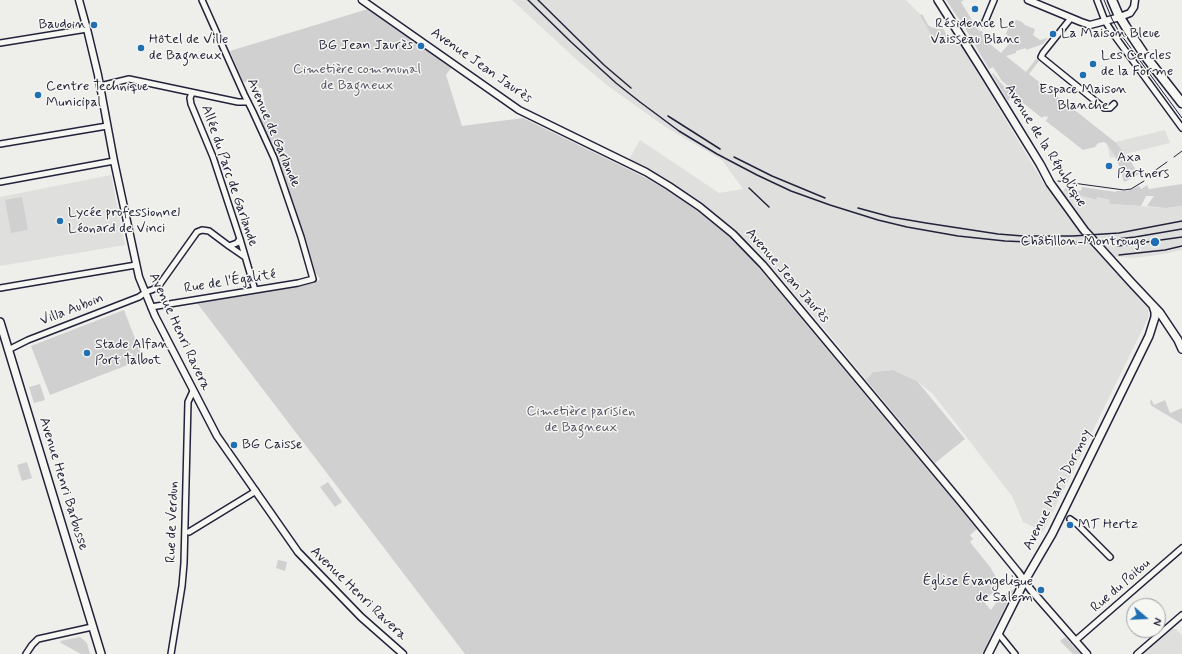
<!DOCTYPE html>
<html>
<head>
<meta charset="utf-8">
<style>
	body { margin:0 }
	#map { position:relative; width:1182px; height:654px; overflow:hidden; background:#eeeeeb; font-family:Mynerve,sans-serif }
	canvas { display:block }
	.north { position:absolute; left:1126px; top:598px; width:40px; height:40px; box-sizing:border-box; background:#f6f6f2; border:1px solid #a1a1a9; border-radius:50%; rotate:109deg; font-size:11px; font-weight:700; line-height:16px; text-align:center; color:#22223b }
	.north::after { content:''; display:block; margin:auto; width:14px; height:18px; background:#1f6fb2; clip-path:polygon(50% 0,100% 100%,50% 72%,0 100%) }
</style>
</head>
<body>
<div id="map">
<canvas width="1182" height="654"></canvas>
<div class="north">N</div>
</div>
<script>
const g = document.querySelector('canvas').getContext('2d');
g.lineJoin = 'round';
function fillPath(path, color) { g.fillStyle = color; g.fill(path, 'evenodd'); }
const toPath = rows => new Path2D(rows.map(r => 'M' + r).join(''));
function trace(path, color, width, dash) { g.strokeStyle = color; g.lineWidth = width; g.lineCap = dash ? 'butt' : 'round'; g.setLineDash(dash || []); g.stroke(path); }
function label(font, color, halo, rows, align = 'center') {
  g.font = font + ' Mynerve,sans-serif'; g.lineWidth = 3; g.setLineDash([]); g.textBaseline = 'middle'; g.strokeStyle = halo; g.fillStyle = color; for (const [text, x, y, turn = 0] of rows) {
    g.save(); g.translate(x, y); g.rotate((+turn || 0) * Math.PI / 180); g.textAlign = isNaN(turn) ? turn : align; if (halo) g.strokeText(text, 0, 0); g.fillText(text, 0, 0); g.restore();
  }
}
const built = toPath([
	[512,0,906,0,919,13,936,44,954,35,965,52,1044,184,1063,191,1095,200,1096,197,1110,200,1109,203,1110,204,1166,208,1182,206,1182,250,1158,255,1134,258,1121,257,1104,258,1147,304,1149,316,1043,532,1023,522,1012,496,933,394,917,381,893,370,873,372,866,380,831,337,759,252,726,224,678,189,628,161,640,140,719,193,743,189,722,160,667,128,608,86,578,61],
	[1165,130,1170,143,1125,154,1139,174,1124,182,1121,170,1115,157,1110,158,1107,144],
	[111,175,125,245,0,266,0,197],
	[1172,629,1176,629,1182,635,1182,654,1144,654]
]);
const green = toPath([
	[946,0,964,0,961,2,977,28,981,20,982,20,978,30,983,32,982,35,984,36,984,39,1001,53,1013,39,1006,34,1010,22,1017,20,1022,22,1025,25,1035,29,1033,35,1040,40,1048,38,1043,44,1026,50,1026,48,1016,51,1016,53,1006,56,1026,72,1036,59,1039,61,1029,74,1115,142,1125,154,1139,174,1124,182,1121,170,1115,156,1107,144,1104,142,1098,143,1095,147,1083,150,1046,121,1048,117,1047,116,1046,117,1044,116,1042,118,1013,95,1008,101,992,74,993,73,1000,82,1006,88,1008,86,1002,81,993,67,989,69,965,28],
	[368,9,406,34,451,68,446,75,462,126,523,118,642,176,667,190,696,210,730,237,754,262,977,529,970,535,973,539,970,542,990,567,996,577,999,585,997,589,983,601,991,610,1000,597,1014,589,982,654,465,654,197,303,315,283,320,279,315,272,275,155,260,119,261,118,261,117,264,116,264,113,266,112,262,88,259,88,258,85,256,86,255,83,252,84,252,82,244,82,242,79,230,51],
	[922,14,928,25,931,27,938,29,943,28,948,38,936,44,920,15],
	[1182,184,1182,206,1166,208,1147,206,1154,196,1146,196,1141,206,1110,204,1109,203,1110,200,1097,197,1096,200,1064,191,1065,188,1081,191,1082,187,1116,192,1116,191,1127,191,1139,186,1141,189,1147,185,1149,189],
	[22,197,28,230,11,233,5,200],
	[124,310,143,359,50,395,31,346],
	[893,370,917,381,965,439,935,463,866,380,873,372],
	[40,384,45,400,34,403,29,387],
	[1151,399,1154,405,1165,400,1170,413,1182,408,1182,424,1152,406,1150,403],
	[27,462,32,478,22,481,17,465],
	[328,482,342,502,335,507,320,487],
	[278,560,287,562,285,571,276,568],
	[80,637,87,643,90,654,81,654,61,643,60,641],
	[1065,637,1075,648,1081,654,1073,654,1060,641]
]);
const minor = toPath([
	[1097,0,1105,21,1114,35,1182,128],
	[1071,18,1043,53,1041,57,1104,108,1110,108,1114,104],
	[984,24,994,0],
	[0,43,87,29],
	[100,86,129,79,238,102,248,102],
	[192,93,190,98,191,104,213,157,240,239,255,290],
	[0,144,107,126],
	[0,182,114,161],
	[229,246,245,257],
	[0,288,136,265],
	[151,307,298,283,313,279,301,237,274,158,253,112,244,94,202,0],
	[8,350,28,340,139,297,146,292,154,289,160,284,197,232,202,230,209,231,229,246,237,243,240,239],
	[1070,519,1077,524,1110,557],
	[189,532,256,491],
	[998,633,1015,654],
	[1075,641,1182,548],
	[26,654,32,645,38,639,92,627],
	[171,654,182,586,184,563,188,402,193,391],
	[1137,654,1182,615]
]);
const tertiary = toPath([
	[79,0,87,29,98,75,114,161,139,277,155,316,171,347,217,436,298,552,361,617,403,654],
	[362,0,519,110,646,172,669,186,700,207,733,234,763,265,960,501,1018,572,1031,590,1087,654],
	[1028,0,1081,22,1090,25,1120,17,1130,13,1134,7,1135,0]
]);
const secondary = toPath([
	[938,0,984,73,1040,164,1050,183,1084,230,1130,281,1160,313,1178,340,1182,349],
	[0,322,101,654],
	[988,654,1024,582,1052,534,1149,336,1155,317,1155,312,1153,306]
]);
const primary = toPath([
	[1112,0,1118,14,1126,27,1146,57,1182,103]
]);
const tram = toPath([
	[1104,0,1112,19,1119,32,1182,118],
	[1174,157,1182,151],
	[1150,174,1167,162],
	[1058,181,1124,190,1131,189,1144,181]
]);
const rail = toPath([
	[528,0,571,42,616,83,640,102,679,131,717,154,757,175,791,191,830,205,878,220,907,227,958,236,1005,241,1052,243,1089,242,1135,237,1182,229],
	[538,0,604,65,631,88],
	[668,116,720,149],
	[734,157,772,176,825,198],
	[749,188,769,207],
	[858,208,891,217,926,223,998,234,1023,236,1073,236,1119,233,1182,221],
	[1118,246,1182,237],
	[1119,255,1165,250,1182,246]
]);
const markers = [
	[975,9,4,"#1f6fb2"],
	[94,25,4,"#1f6fb2"],
	[1053,34,4,"#1f6fb2"],
	[421,46,4,"#1f6fb2"],
	[141,48,4,"#1f6fb2"],
	[1093,64,4,"#1f6fb2"],
	[1083,75,4,"#1f6fb2"],
	[38,95,4,"#1f6fb2"],
	[1109,166,4,"#1f6fb2"],
	[60,221,4,"#1f6fb2"],
	[1155,242,5,"#1f6fb2"],
	[87,353,4,"#1f6fb2"],
	[234,445,4,"#1f6fb2"],
	[1070,525,4,"#1f6fb2"],
	[1041,590,4,"#1f6fb2"]
];
const poiNames = [
	["Résidence Le",975,24,"center"],
	["Vaisseau Blanc",975,40,"center"],
	["Baudoin",86,25,"right"],
	["La Maison Bleue",1061,34],
	["Hôtel de Ville",149,40],
	["de Bagneux",149,56],
	["BG Jean Jaurès",413,46,"right"],
	["Les Cercles",1101,56],
	["de la Forme",1101,72],
	["Centre Technique",46,87],
	["Municipal",46,103],
	["Espace Maison",1083,90,"center"],
	["Blanche",1083,106,"center"],
	["Axa",1117,158],
	["Partners",1117,174],
	["Lycée professionnel",68,213],
	["Léonard de Vinci",68,229],
	["Châtillon-Montrouge",1146,242,"right"],
	["Stade Alfan",95,345],
	["Port Talbot",95,361],
	["BG Caisse",242,445],
	["MT Hertz",1078,525],
	["Église Évangelique",1033,582,"right"],
	["de Salem",1033,598,"right"]
];
const streetNames = [
	["Avenue Jean Jaurès",481,66,35],
	["Avenue de Garlande",273,133,67],
	["Avenue de la République",1045,146,58],
	["Allée du Parc de Garlande",229,176,71],
	["Avenue Jean Jaurès",787,276,49],
	["Rue de l'Égalité",230,282,-9],
	["Villa Auboin",72,310,-21],
	["Avenue Henri Ravera",179,332,65],
	["Avenue Henri Barbusse",63,484,73],
	["Avenue Marx Dormoy",1058,490,-63],
	["Rue de Verdun",173,522,-88],
	["Rue du Poitou",1121,586,-41],
	["Avenue Henri Ravera",358,594,44]
];
const parkNames = [
	["Cimetière communal",357,70],
	["de Bagneux",357,86],
	["Cimetière parisien",581,412],
	["de Bagneux",581,428]
];
fillPath(built, '#dfdfde');
fillPath(green, '#d0d0d1');
trace(minor, '#22223b', 8);
trace(tertiary, '#22223b', 9);
trace(secondary, '#22223b', 10);
trace(primary, '#22223b', 11);
trace(minor, '#f6f6f2', 5);
trace(tertiary, '#f6f6f2', 6);
trace(secondary, '#f6f6f2', 7);
trace(primary, '#f6f6f2', 8);
trace(tram, '#22223b', 1);
trace(rail, '#22223b', 1.5);
for (const [x, y, r, color] of markers) { const dot = new Path2D(); dot.arc(x, y, r, 0, 2 * Math.PI); g.fillStyle = color; g.fill(dot); trace(dot, '#f6f6f2', 1.5); }
label('14px', '#22223b', '#f6f6f2', poiNames, 'left');
label('14px', '#22223b', '#f6f6f2', streetNames);
label('14px', '#565668', '#f6f6f2', parkNames);
</script>
</body>
</html>
